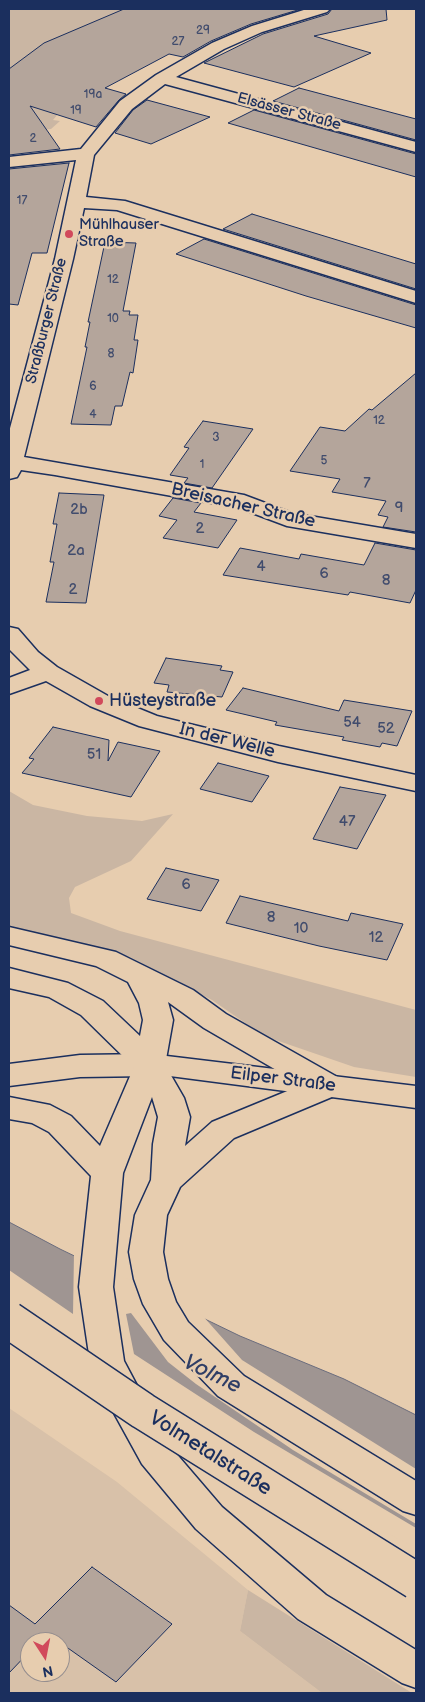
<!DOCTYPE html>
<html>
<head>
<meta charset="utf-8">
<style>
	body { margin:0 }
	#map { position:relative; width:425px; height:1702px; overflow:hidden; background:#e7cdaf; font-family:"Balsamiq Sans",sans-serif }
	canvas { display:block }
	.frame { position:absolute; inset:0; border:10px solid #1b2f5e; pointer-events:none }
	.north { position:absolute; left:20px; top:1632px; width:50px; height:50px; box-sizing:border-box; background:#e7cdaf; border:1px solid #958e8f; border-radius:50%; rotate:169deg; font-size:14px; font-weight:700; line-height:20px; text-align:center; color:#1b2f5e }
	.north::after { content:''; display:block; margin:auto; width:18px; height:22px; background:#d1495b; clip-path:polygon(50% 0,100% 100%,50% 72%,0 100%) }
</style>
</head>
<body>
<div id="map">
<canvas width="425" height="1702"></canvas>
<div class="frame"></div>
<div class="north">N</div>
</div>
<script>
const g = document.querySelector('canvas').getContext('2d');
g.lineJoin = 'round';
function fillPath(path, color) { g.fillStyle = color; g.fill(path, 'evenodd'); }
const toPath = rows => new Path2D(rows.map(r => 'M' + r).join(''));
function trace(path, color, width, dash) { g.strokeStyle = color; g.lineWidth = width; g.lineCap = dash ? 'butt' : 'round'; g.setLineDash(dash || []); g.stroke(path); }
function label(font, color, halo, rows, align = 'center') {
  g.font = font + ' "Balsamiq Sans",sans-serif'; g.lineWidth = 5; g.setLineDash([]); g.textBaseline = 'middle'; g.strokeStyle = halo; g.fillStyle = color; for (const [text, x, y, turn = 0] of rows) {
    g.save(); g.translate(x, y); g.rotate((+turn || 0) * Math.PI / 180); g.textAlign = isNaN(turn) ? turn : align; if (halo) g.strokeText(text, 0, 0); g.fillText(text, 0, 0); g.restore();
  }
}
const built = toPath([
	[9,1408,117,1482,248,1590,240,1631,322,1693,9,1693],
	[30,1642,60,1642,60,1672,30,1672]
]);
const green = toPath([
	[9,9,244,9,267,19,264,20,238,11,67,103,53,120,60,121,51,129,12,134,9,134],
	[9,791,33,805,87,816,142,821,173,814,131,861,75,887,69,898,71,913,120,931,416,1010,416,1077,354,1067,264,1036,212,1000,130,957,9,929],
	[248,1590,412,1693,322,1693,240,1631]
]);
const water = toPath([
	[9,1222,60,1249,240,1336,344,1379,416,1415,416,1545,9,1346,9,1222]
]);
const pier = toPath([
	[74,1253,202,1315,242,1360,416,1469,416,1524,293,1450,196,1384,168,1362,131,1313,126,1314,134,1354,254,1432,416,1528,416,1548,245,1460,9,1349,9,1270,73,1314]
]);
const building = toPath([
	[124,9,301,9,251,24,211,41,183,57,169,54,105,88,126,94,119,100,96,127,30,106,60,149,9,155,9,69,44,43,124,9],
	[332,9,386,9,387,20,314,36,371,53,294,87,204,63,263,34,328,14,332,9],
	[299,88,416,119,416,140,273,101,299,88],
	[147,100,210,117,151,144,115,133,133,110,147,100],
	[254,110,416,154,416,177,228,123,254,110],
	[69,163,47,253,32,253,18,305,9,304,9,169,69,163],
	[252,214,416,264,416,289,223,229,252,214],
	[204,239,416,305,416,328,306,296,176,254,204,239],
	[105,242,136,243,123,311,130,311,129,315,138,315,134,340,138,340,133,373,130,372,122,406,115,406,111,425,71,424,87,347,85,347,90,322,88,322,105,242],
	[416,373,416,532,383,527,388,517,378,515,386,501,332,492,340,479,290,471,320,427,345,431,369,409,372,410,416,373],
	[203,421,253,429,212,488,184,483,188,478,170,475,189,448,184,447,203,421],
	[59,493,104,495,86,603,46,602,54,562,50,562,57,524,53,524,59,493],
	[173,498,201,503,194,512,237,520,218,548,163,538,177,520,159,516,173,498],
	[375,543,416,550,416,590,410,603,350,592,348,595,223,575,240,548,299,559,301,554,364,565,375,543],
	[166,658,222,666,220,670,233,672,222,697,167,692,169,685,154,683,166,658],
	[243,688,339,711,344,700,412,711,397,746,382,743,380,747,342,740,344,737,275,725,277,722,226,710,243,688],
	[53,727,109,740,108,761,118,742,160,751,131,797,22,773,34,759,29,758,53,727],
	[218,763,269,776,252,802,200,789,218,763],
	[340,787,386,795,357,849,313,839,340,787],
	[166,868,219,880,201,911,147,899,166,868],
	[240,896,348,921,351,913,403,924,387,960,319,946,226,923,240,896],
	[92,1567,172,1624,116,1682,48,1634,39,1642,30,1642,30,1651,9,1673,9,1605,35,1624,92,1567]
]);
const minor = toPath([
	[307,9,330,9,327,12,262,32,224,49,176,77,416,142,416,152,165,84,132,109,94,155,86,197,125,201,416,291,416,303,117,210,84,208,73,259,24,457,244,495,292,513,416,534,416,548,287,526,239,508,55,475,21,470,17,477,9,479,9,432,55,259,76,160,9,167,9,157,81,149,120,101,156,75,212,43,252,26,307,9],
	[9,627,18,629,38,652,57,667,108,696,157,716,279,746,416,775,416,791,278,762,139,726,90,706,46,681,9,694,9,678,30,670,9,649,9,627]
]);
const tertiary = toPath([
	[150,1054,161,1058,165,1065,161,1072,150,1076,80,1077,9,1086,9,1064,80,1055,150,1054]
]);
const secondary = toPath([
	[150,1054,416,1086,416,1108,139,1072,135,1065,139,1058,150,1054]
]);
const primary = toPath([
	[9,927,116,952,193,990,226,1014,339,1078,343,1086,339,1094,234,1138,180,1187,167,1215,163,1252,168,1279,176,1302,188,1322,244,1376,416,1481,416,1515,403,1511,218,1396,164,1340,143,1304,134,1279,129,1252,135,1215,151,1180,153,1144,158,1117,152,1097,123,1173,113,1287,124,1361,168,1444,222,1507,326,1595,416,1650,416,1688,402,1683,298,1619,196,1529,142,1464,115,1415,90,1361,79,1287,91,1176,49,1132,32,1123,9,1119,9,1097,50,1105,71,1116,100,1146,134,1067,81,1015,49,997,9,988,9,968,68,983,103,1001,140,1036,143,1020,139,1003,128,982,96,966,9,945,9,927],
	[168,1002,204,1028,302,1085,212,1122,185,1146,190,1117,184,1098,165,1065,173,1020,168,1002]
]);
const primaryBridge = toPath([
	[9,1320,143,1411,416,1581]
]);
const markers = [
	[69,234,5,"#d1495b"],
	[99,701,5,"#d1495b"]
];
const farNumbernames = [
	["29",203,31],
	["27",178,42],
	["19a",93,95],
	["19",76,111],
	["2",33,139],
	["17",22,201],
	["12",113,280],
	["10",113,319],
	["8",111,354],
	["6",93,387],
	["4",93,415],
	["12",379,421],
	["3",216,438],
	["5",324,461],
	["1",202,465]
];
const farStreetnames = [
	["Elsässer Straße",289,112,15],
	["Straßburger Straße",47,321,-76]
];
const farPoinames = [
	["Mühlhauser",79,225],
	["Straße",79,242]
];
const numberNames = [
	["7",367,484],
	["9",399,508],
	["2b",79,510],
	["2",200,529],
	["2a",76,551],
	["4",261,567],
	["6",324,574],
	["8",386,581],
	["2",73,590],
	["54",352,723],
	["52",386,729],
	["51",94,755],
	["47",347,822],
	["6",186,885],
	["8",271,918],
	["10",301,929],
	["12",376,938]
];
const streetNames = [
	["Breisacher Straße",243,506,13],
	["In der Welle",227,741,14],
	["Eilper Straße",283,1080,7]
];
const poiNames = [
	["Hüsteystraße",109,701]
];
const nearStreetnames = [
	["Volmetalstraße",210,1454,32]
];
const nearWaternames = [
	["Volme",212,1375,26]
];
fillPath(built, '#d8c1a9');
fillPath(green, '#cab6a3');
fillPath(water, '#9f9592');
trace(water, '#6a6c7d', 1);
fillPath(pier, '#e7cdaf');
fillPath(building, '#b4a59b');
trace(building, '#1b2f5e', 1);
trace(minor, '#1b2f5e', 3);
trace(tertiary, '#1b2f5e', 3);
trace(secondary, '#1b2f5e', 3);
trace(primary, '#1b2f5e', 3);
fillPath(minor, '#e7cdaf');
fillPath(tertiary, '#e7cdaf');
fillPath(secondary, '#e7cdaf');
fillPath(primary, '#e7cdaf');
trace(primaryBridge, '#1b2f5e', 39, []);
trace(primaryBridge, '#e7cdaf', 36);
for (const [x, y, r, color] of markers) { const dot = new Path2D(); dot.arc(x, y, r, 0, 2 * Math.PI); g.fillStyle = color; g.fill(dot); trace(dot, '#e7cdaf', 2); }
label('12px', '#414c6d', null, farNumbernames);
label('15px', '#1b2f5e', '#e7cdaf', farStreetnames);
label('15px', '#1b2f5e', '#e7cdaf', farPoinames, 'left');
label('15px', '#414c6d', null, numberNames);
label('18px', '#1b2f5e', '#e7cdaf', streetNames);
label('18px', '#1b2f5e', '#e7cdaf', poiNames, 'left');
label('21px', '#1b2f5e', '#e7cdaf', nearStreetnames);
label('italic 22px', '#2f3e66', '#e7cdaf', nearWaternames);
</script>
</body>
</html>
